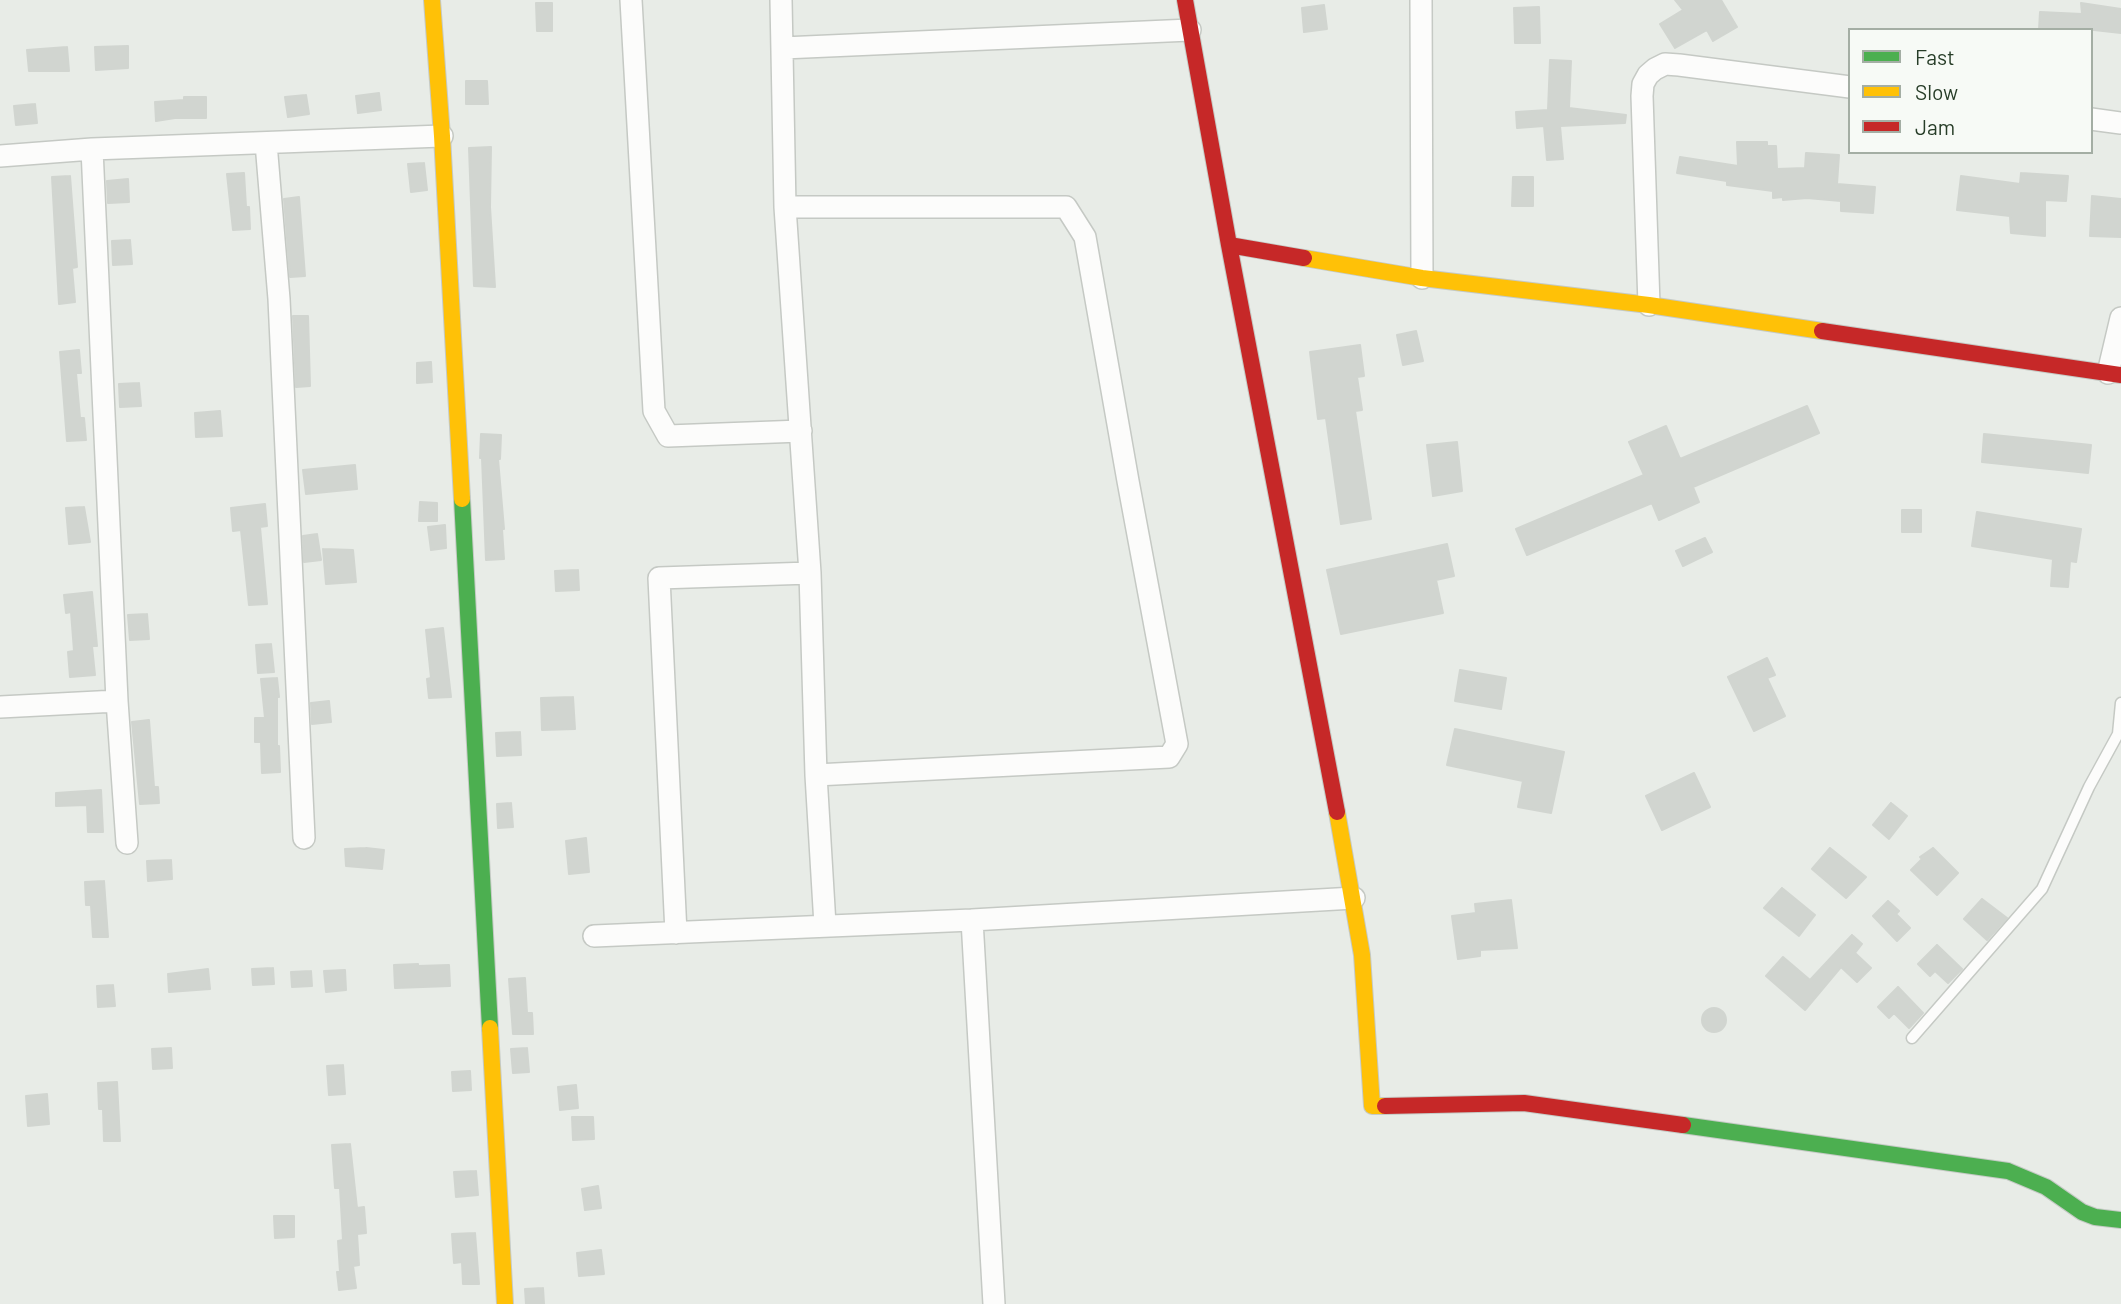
<!DOCTYPE html>
<html>
<head>
<meta charset="utf-8">
<style>
	body { margin:0 }
	#map { position:relative; width:2121px; height:1304px; overflow:hidden; background:#e8ece7; font-family:Barlow,sans-serif }
	canvas { display:block }
	.legend { position:absolute; left:1848px; top:28px; width:245px; height:126px; box-sizing:border-box; background:#f7faf6; border:2px solid #a4aea4; margin:0; padding:9px 12px; list-style:none; font-size:21px; color:#273d28 }
	.legend li { display:flex; align-items:center; gap:14px; height:35px }
	.legend b { width:35px; border:2px solid #a4aea4 }
</style>
</head>
<body>
<div id="map">
<canvas width="2121" height="1304"></canvas>
<ul class="legend">
<li><b style="height:9px;background:#4caf50"></b>Fast</li>
<li><b style="height:9px;background:#ffc107"></b>Slow</li>
<li><b style="height:9px;background:#c62828"></b>Jam</li>
</ul>
</div>
<script>
const g = document.querySelector('canvas').getContext('2d');
g.lineJoin = 'round';
function fillPath(path, color) { g.fillStyle = color; g.fill(path, 'evenodd'); }
const toPath = rows => new Path2D(rows.map(r => 'M' + r).join(''));
function trace(path, color, width, dash) { g.strokeStyle = color; g.lineWidth = width; g.lineCap = dash ? 'butt' : 'round'; g.setLineDash(dash || []); g.stroke(path); }
const building = toPath([
	[1675,0,1721,0,1737,27,1713,41,1707,30,1675,48,1660,24,1683,10,1675,0],
	[536,3,552,3,552,31,537,31,536,3],
	[2081,3,2121,9,2121,33,2094,30,2039,30,2040,12,2082,14,2081,3],
	[1324,5,1327,29,1304,32,1302,8,1324,5],
	[1539,7,1540,43,1515,43,1514,8,1539,7],
	[128,46,128,68,96,70,95,47,128,46],
	[67,47,69,71,29,71,27,50,67,47],
	[1550,60,1571,61,1569,108,1626,115,1625,123,1560,126,1563,159,1547,160,1544,126,1517,128,1516,112,1548,110,1550,60],
	[466,81,487,81,488,104,466,104,466,81],
	[379,93,381,110,358,113,356,96,379,93],
	[306,95,309,114,288,117,285,97,306,95],
	[184,97,206,97,206,118,175,118,156,121,155,102,184,100,184,97],
	[35,104,37,123,16,125,14,106,35,104],
	[1737,142,1767,142,1767,146,1776,146,1777,169,1805,168,1806,153,1839,155,1837,184,1875,187,1873,213,1841,211,1841,201,1807,198,1783,200,1783,197,1773,198,1773,191,1727,185,1727,181,1677,173,1680,157,1738,166,1737,142],
	[491,147,490,207,495,287,474,286,469,148,491,147],
	[424,163,427,190,411,192,408,164,424,163],
	[244,173,246,207,249,207,250,229,233,230,227,174,244,173],
	[2021,173,2068,176,2066,201,2045,200,2045,236,2011,233,2010,216,1957,210,1961,176,2020,184,2021,173],
	[70,176,77,267,72,268,75,302,59,304,52,177,70,176],
	[1513,177,1533,177,1533,206,1512,206,1513,177],
	[128,179,129,202,108,203,107,181,128,179],
	[2092,196,2121,199,2121,237,2090,236,2092,196],
	[299,197,305,276,290,277,284,199,299,197],
	[130,240,132,264,113,265,112,241,130,240],
	[293,316,308,316,310,386,296,387,293,316],
	[1416,331,1423,361,1403,365,1397,335,1416,331],
	[1360,345,1364,376,1357,377,1362,410,1355,411,1371,519,1341,524,1326,418,1318,419,1310,352,1360,345],
	[79,350,81,373,76,373,80,418,84,418,86,440,67,441,60,352,79,350],
	[431,362,432,382,417,383,417,363,431,362],
	[139,383,141,406,120,407,119,384,139,383],
	[1807,406,1819,433,1693,487,1699,502,1659,520,1652,503,1527,555,1516,529,1644,475,1629,442,1666,426,1680,459,1807,406],
	[220,411,222,436,196,437,195,413,220,411],
	[481,434,501,435,500,459,498,459,504,529,502,529,504,559,486,560,482,458,480,458,481,434],
	[1984,434,2091,445,2088,473,1982,462,1984,434],
	[1457,442,1462,491,1433,496,1427,445,1457,442],
	[355,465,357,489,306,494,303,470,355,465],
	[420,502,437,503,437,521,419,521,420,502],
	[265,504,267,526,260,527,267,604,249,605,241,530,233,531,231,508,265,504],
	[84,507,90,542,69,544,66,508,84,507],
	[1902,510,1921,510,1921,532,1902,532,1902,510],
	[1977,512,2081,529,2076,562,2070,561,2068,587,2051,586,2053,559,1972,546,1977,512],
	[445,525,446,548,431,550,428,527,445,525],
	[317,534,321,560,304,562,303,536,317,534],
	[1705,538,1712,552,1683,566,1676,551,1705,538],
	[1447,544,1454,576,1436,580,1443,613,1341,634,1327,570,1447,544],
	[323,549,353,550,356,582,326,584,323,549],
	[578,570,579,590,556,591,555,571,578,570],
	[92,592,97,646,92,646,95,675,70,677,68,652,74,651,71,612,66,613,64,595,92,592],
	[147,614,149,639,130,640,128,615,147,614],
	[443,628,451,697,429,698,427,679,431,678,426,630,443,628],
	[271,644,274,672,258,673,256,645,271,644],
	[1767,658,1775,675,1767,678,1785,716,1754,731,1728,677,1767,658],
	[1460,670,1506,678,1501,709,1455,701,1460,670],
	[277,678,279,697,277,697,277,746,279,746,280,772,262,773,261,742,255,742,255,718,265,718,261,679,277,678],
	[573,697,575,729,542,730,541,698,573,697],
	[329,701,331,722,312,724,311,703,329,701],
	[149,720,154,787,158,787,159,803,140,804,132,722,149,720],
	[1455,729,1564,752,1551,813,1518,807,1523,781,1447,765,1455,729],
	[520,732,521,755,497,756,496,733,520,732],
	[1694,773,1710,807,1662,830,1646,796,1694,773],
	[101,790,103,832,88,832,87,805,56,806,56,793,101,790],
	[511,803,513,827,498,828,497,804,511,803],
	[1891,803,1907,816,1889,839,1873,825,1891,803],
	[586,838,589,872,569,874,566,841,586,838],
	[366,848,384,850,382,869,346,866,345,849,366,848],
	[1830,848,1866,877,1846,898,1812,869,1830,848],
	[1933,848,1958,873,1937,895,1911,870,1922,859,1920,857,1933,848],
	[171,860,172,879,148,881,147,861,171,860],
	[104,881,108,937,93,937,91,905,86,905,85,882,104,881],
	[1782,888,1815,915,1799,936,1764,908,1782,888],
	[1982,899,2007,918,1987,940,1964,919,1982,899],
	[1511,900,1517,948,1480,950,1480,956,1458,959,1452,916,1476,913,1475,904,1511,900],
	[1888,901,1899,911,1896,914,1910,928,1897,941,1873,916,1888,901],
	[1852,935,1862,944,1855,953,1871,968,1857,982,1841,967,1805,1010,1766,976,1783,957,1810,980,1852,935],
	[1937,945,1962,969,1948,983,1935,971,1930,976,1918,964,1937,945],
	[418,964,418,966,449,965,450,986,395,988,394,965,418,964],
	[273,968,274,984,253,985,252,969,273,968],
	[208,969,210,989,169,992,168,974,208,969],
	[345,970,346,990,326,992,324,971,345,970],
	[311,971,312,986,292,987,291,972,311,971],
	[525,978,527,1013,532,1013,533,1034,513,1034,509,979,525,978],
	[113,985,115,1006,98,1007,97,986,113,985],
	[1898,987,1923,1013,1909,1028,1894,1013,1889,1018,1878,1007,1898,987],
	'1702 1020a12 12 0 1 1 24 0a12 12 0 1 1-24 0Z',
	[171,1048,172,1068,153,1069,152,1049,171,1048],
	[527,1048,529,1072,513,1073,511,1049,527,1048],
	[343,1065,345,1094,329,1095,327,1066,343,1065],
	[470,1071,471,1090,453,1091,452,1072,470,1071],
	[117,1082,120,1141,104,1141,103,1109,99,1109,98,1083,117,1082],
	[576,1085,578,1108,560,1110,558,1087,576,1085],
	[47,1094,49,1124,28,1126,26,1096,47,1094],
	[572,1117,593,1117,594,1139,573,1140,572,1117],
	[350,1144,357,1208,364,1207,366,1233,357,1234,359,1265,353,1266,356,1288,339,1290,337,1272,340,1272,338,1241,343,1240,340,1188,335,1188,332,1145,350,1144],
	[476,1171,478,1195,456,1197,454,1172,476,1171],
	[598,1186,601,1208,585,1210,582,1189,598,1186],
	[274,1216,294,1216,294,1237,275,1238,274,1216],
	[475,1233,479,1284,463,1284,462,1262,454,1263,452,1234,475,1233],
	[601,1250,604,1274,579,1276,577,1253,601,1250],
	[543,1288,544,1304,526,1304,525,1289,543,1288]
]);
const lane = toPath([
	[1912,1038,2042,889,2089,787,2118,734,2121,703]
]);
const street = toPath([
	[631,0,654,411,668,436,801,431],
	[781,0,785,207,810,573,816,775,825,925],
	[1421,0,1422,278],
	[783,48,1190,30],
	[2091,119,2121,123],
	[266,143,279,299,304,838],
	[92,149,117,701,127,843],
	[0,156,92,149,442,136],
	[785,207,1066,207,1085,237,1128,481,1177,744,1169,757,816,775],
	[1649,305,1642,96,1643,84,1648,75,1655,69,1665,64,1679,65,1850,87],
	[2108,373,2121,318],
	[0,707,117,701],
	[972,920,994,1304],
	[676,933,659,578,810,573],
	[594,936,972,920,1354,898]
]);
const fast = toPath([
	[462,499,490,1028],
	[1683,1125,2008,1171,2046,1187,2082,1212,2095,1217,2121,1220]
]);
const slow = toPath([
	[432,0,442,136,462,499],
	[1304,258,1422,278,1649,305,1822,331],
	[1337,812,1362,955,1372,1106,1385,1106],
	[490,1028,505,1304]
]);
const jam = toPath([
	[1185,0,1229,245,1304,258],
	[1229,245,1337,812],
	[1822,331,2121,375],
	[1385,1106,1524,1103,1683,1125]
]);
fillPath(building, '#d1d5d0');
trace(building, '#d1d5d0', 2);
trace(lane, '#c5c9c4', 13);
trace(street, '#c5c9c4', 24);
trace(fast, '#c5cac5', 18);
trace(slow, '#c5cac5', 18);
trace(jam, '#c5cac5', 18);
trace(lane, '#fcfcfb', 10);
trace(street, '#fcfcfb', 21);
trace(fast, '#4caf50', 16);
trace(slow, '#ffc107', 16);
trace(jam, '#c62828', 16);
</script>
</body>
</html>
